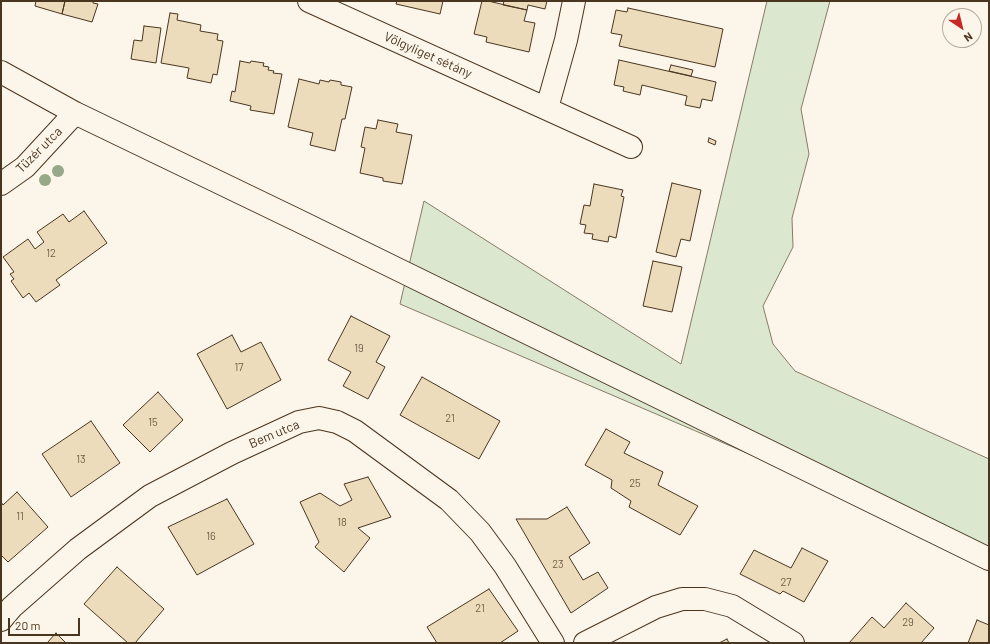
<!DOCTYPE html>
<html>
<head>
<meta charset="utf-8">
<style>
	body { margin:0 }
	#map { position:relative; width:990px; height:644px; overflow:hidden; background:#fbf6e9; font-family:Barlow,sans-serif }
	canvas { display:block }
	.frame { position:absolute; inset:0; border:2px solid #4a3520; pointer-events:none }
	.north { position:absolute; left:942px; top:8px; width:40px; height:40px; box-sizing:border-box; background:#fbf6e9; border:1px solid #b4a999; border-radius:50%; rotate:145deg; font-size:11px; font-weight:700; line-height:16px; text-align:center; color:#4a3520 }
	.north::after { content:''; display:block; margin:auto; width:14px; height:18px; background:#c62828; clip-path:polygon(50% 0,100% 100%,50% 72%,0 100%) }
	.scale { position:absolute; left:8px; top:618px; width:72px; height:18px; box-sizing:border-box; border:2px solid #4a3520; border-top:0; padding-left:5px; font-size:12px; line-height:14px; white-space:nowrap; color:#4a3520; -webkit-text-stroke:3px #fbf6e9; paint-order:stroke }
</style>
</head>
<body>
<div id="map">
<canvas width="990" height="644"></canvas>
<div class="frame"></div>
<div class="north">N</div>
<div class="scale">20 m</div>
</div>
<script>
const g = document.querySelector('canvas').getContext('2d');
g.lineJoin = 'round';
function fillPath(path, color) { g.fillStyle = color; g.fill(path, 'evenodd'); }
const toPath = rows => new Path2D(rows.map(r => 'M' + r).join(''));
function trace(path, color, width, dash) { g.strokeStyle = color; g.lineWidth = width; g.lineCap = dash ? 'butt' : 'round'; g.setLineDash(dash || []); g.stroke(path); }
function label(font, color, halo, rows, align = 'center') {
  g.font = font + ' Barlow,sans-serif'; g.lineWidth = 3; g.setLineDash([]); g.textBaseline = 'middle'; g.strokeStyle = halo; g.fillStyle = color; for (const [text, x, y, turn = 0] of rows) {
    g.save(); g.translate(x, y); g.rotate((+turn || 0) * Math.PI / 180); g.textAlign = isNaN(turn) ? turn : align; if (halo) g.strokeText(text, 0, 0); g.fillText(text, 0, 0); g.restore();
  }
}
const green = toPath([
	[767,1,830,1,801,109,809,154,792,218,793,247,763,306,773,344,795,371,989,459,989,557,400,304,424,201,681,364,767,1]
]);
const building = toPath([
	[36,1,65,1,62,14,35,6,36,1],
	[65,1,93,1,93,3,98,4,92,22,62,14,65,1],
	[397,1,443,1,440,14,396,4,397,1],
	[482,1,488,1,527,10,524,21,535,23,529,52,486,42,487,37,474,34,482,1],
	[504,1,547,1,545,9,528,5,527,10,503,5,504,1],
	[628,8,723,29,715,67,619,46,622,35,611,33,616,10,627,12,628,8],
	[170,13,178,14,177,20,201,25,200,31,218,34,217,40,223,41,217,75,213,74,211,83,187,78,189,68,161,63,170,13],
	[144,26,161,28,156,63,131,59,134,40,142,41,144,26],
	[619,60,716,82,712,101,702,99,700,108,685,105,687,96,642,85,640,95,623,91,624,87,614,85,619,60],
	[240,61,250,63,251,61,264,63,263,66,269,67,268,70,274,71,273,73,282,74,274,114,250,110,251,106,230,101,232,91,235,92,240,61],
	[671,65,693,70,691,76,669,71,671,65],
	[299,79,319,84,320,80,329,82,330,80,341,82,341,85,352,87,345,119,342,119,335,151,310,145,313,133,288,127,299,79],
	[378,120,398,124,396,132,412,135,402,184,383,181,383,178,360,173,365,148,361,147,365,127,376,129,378,120],
	[709,138,716,141,715,145,708,142,709,138],
	[672,183,701,190,690,241,681,239,676,257,656,252,672,183],
	[594,184,623,190,621,196,624,197,616,238,609,236,608,242,592,239,593,234,584,233,586,225,580,224,584,205,590,206,594,184],
	[84,211,107,243,56,280,60,285,36,302,29,293,23,298,11,281,14,279,10,274,14,272,3,257,28,239,35,249,44,242,37,232,63,214,69,222,84,211],
	[653,261,682,267,672,312,643,306,653,261],
	[351,316,390,336,376,362,385,367,368,399,343,386,351,372,328,360,351,316],
	[232,335,241,352,261,342,281,380,227,409,197,354,232,335],
	[422,377,500,421,479,459,400,415,422,377],
	[158,392,183,420,150,452,123,425,158,392],
	[91,421,120,463,71,497,42,454,91,421],
	[606,429,630,442,624,453,663,472,658,485,698,506,680,535,629,507,631,501,611,488,612,480,585,465,606,429],
	[368,477,391,517,358,528,370,538,344,572,315,547,319,542,300,502,320,493,340,506,352,500,344,484,368,477],
	[17,492,48,527,8,562,1,555,1,502,3,505,17,492],
	[227,499,254,544,197,575,168,527,227,499],
	[567,507,590,543,569,557,583,580,598,572,608,588,571,613,516,519,547,519,567,507],
	[802,548,828,561,804,602,783,591,780,594,740,574,754,550,791,568,802,548],
	[117,567,164,609,135,643,128,643,84,604,117,567],
	[489,589,518,631,500,643,437,643,427,627,489,589],
	[906,603,934,628,921,643,849,643,872,617,884,628,906,603],
	[977,620,989,625,989,643,968,643,977,620],
	[56,633,66,643,47,643,56,633],
	[727,639,729,643,719,643,727,639]
]);
const minor = toPath([
	[309,1,631,147],
	[1,72,75,113,297,220,989,559],
	[547,108,566,40,574,1],
	[1,184,25,167,75,113],
	[1,620,12,607,78,549,150,496,232,453,299,422,319,418,337,422,355,431,449,500,480,532,505,566,553,643],
	[585,643,656,607,682,599,705,599,732,606,793,643]
]);
const trees = [
	[58,171],
	[45,180]
];
const numberNames = [
	["12",51,253],
	["19",359,348],
	["17",239,367],
	["21",450,418],
	["15",153,422],
	["13",81,459],
	["25",635,483],
	["11",20,516],
	["18",342,522],
	["16",211,536],
	["23",558,564],
	["27",786,582],
	["21",480,608],
	["29",908,622]
];
const streetNames = [
	["Völgyliget sétány",428,55,24],
	["Tüzér utca",39,150,-45],
	["Bem utca",274,434,-23]
];
fillPath(green, '#dce7d0');
trace(green, '#887966', 1);
fillPath(building, '#ecdcbc');
trace(building, '#4a3520', 1);
trace(minor, '#4a3520', 24);
trace(minor, '#fbf6e9', 22);
g.fillStyle = '#96a887';
for (const [x, y] of trees) { g.beginPath(); g.arc(x, y, 6, 0, 2 * Math.PI); g.fill(); }
label('11px', '#725f47', null, numberNames);
label('13px', '#4a3520', '#fbf6e9', streetNames);
</script>
</body>
</html>
